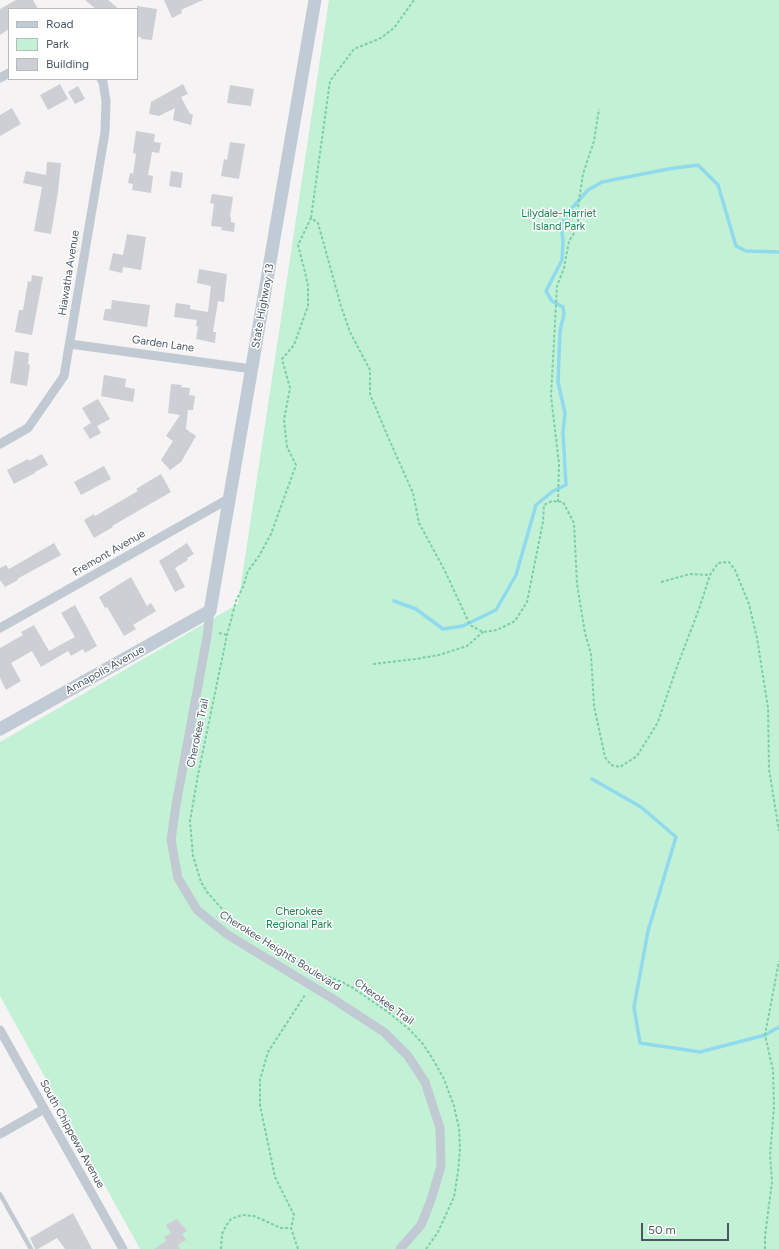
<!DOCTYPE html>
<html>
<head>
<meta charset="utf-8">
<style>
	body { margin:0 }
	#map { position:relative; width:779px; height:1249px; overflow:hidden; background:#f5f3f3; font-family:Figtree,sans-serif }
	canvas { display:block }
	.legend { position:absolute; left:8px; top:8px; width:130px; height:72px; box-sizing:border-box; background:#fff; border:1px solid #b7bbc0; margin:0; padding:5px 7px; list-style:none; font-size:12px; color:#4a5661 }
	.legend li { display:flex; align-items:center; gap:8px; height:20px }
	.legend b { width:20px; border:1px solid #b7bbc0 }
	.scale { position:absolute; left:641px; top:1223px; width:88px; height:18px; box-sizing:border-box; border:2px solid #4a5661; border-top:0; padding-left:5px; font-size:12px; line-height:14px; white-space:nowrap; color:#4a5661; -webkit-text-stroke:3px #fff; paint-order:stroke }
</style>
</head>
<body>
<div id="map">
<canvas width="779" height="1249"></canvas>
<ul class="legend">
<li><b style="height:5px;background:#c1cbd6"></b>Road</li>
<li><b style="height:11px;background:#c3f1d5"></b>Park</li>
<li><b style="height:11px;background:#cdcfd5"></b>Building</li>
</ul>
<div class="scale">50 m</div>
</div>
<script>
const g = document.querySelector('canvas').getContext('2d');
g.lineJoin = 'round';
function fillPath(path, color) { g.fillStyle = color; g.fill(path, 'evenodd'); }
const toPath = rows => new Path2D(rows.map(r => 'M' + r).join(''));
function trace(path, color, width, dash) { g.strokeStyle = color; g.lineWidth = width; g.lineCap = dash ? 'butt' : 'round'; g.setLineDash(dash || []); g.stroke(path); }
function label(font, color, halo, rows, align = 'center') {
  g.font = font + ' Figtree,sans-serif'; g.lineWidth = 3; g.setLineDash([]); g.textBaseline = 'middle'; g.strokeStyle = halo; g.fillStyle = color; for (const [text, x, y, turn = 0] of rows) {
    g.save(); g.translate(x, y); g.rotate((+turn || 0) * Math.PI / 180); g.textAlign = isNaN(turn) ? turn : align; if (halo) g.strokeText(text, 0, 0); g.fillText(text, 0, 0); g.restore();
  }
}
const green = toPath([
	[329,0,779,0,779,1249,140,1249,0,996,0,742,238,604]
]);
const stream = toPath([
	[394,601,416,609,443,629,463,626,496,610,516,575,536,505,553,491,566,485,563,432,565,413,558,382,560,331,564,314,563,307,552,301,546,291,562,260,563,241,561,223,572,208,588,190,602,182,668,169,698,165,718,185,736,246,746,251,779,252],
	[592,779,641,807,676,837,648,931,634,1007,640,1043,700,1052,765,1035,779,1027]
]);
const building = toPath([
	[16,0,33,0,38,9,9,9,9,29,0,35,0,9],
	[85,0,108,0,119,9,96,9],
	[164,0,203,0,181,10,182,13,172,18],
	[137,6,157,9,152,40,141,39,141,37,137,37],
	[60,84,68,99,48,110,40,95],
	[183,84,188,94,181,97,190,114,193,114,191,125,173,120,175,108,159,116,149,114,151,102],
	[230,85,254,89,251,106,227,103],
	[78,86,85,99,75,104,68,92],
	[12,108,21,124,0,136,0,115],
	[136,131,155,134,154,142,161,143,159,153,152,152,148,175,153,176,151,193,132,190,133,184,128,183,130,173,133,174,136,154,133,153],
	[230,142,245,144,239,179,221,176,224,159,227,160],
	[47,162,61,163,58,192,51,234,34,231,42,187,23,183,26,171,46,175],
	[171,171,183,173,181,188,169,186],
	[212,194,233,197,230,217,231,217,231,222,235,223,234,232,221,230,222,227,211,226,214,204,210,203],
	[127,234,146,237,141,270,123,267,122,273,109,270,113,253,123,255],
	[199,269,227,274,224,302,218,301,213,332,216,332,215,343,196,339,198,327,196,326,197,320,174,317,176,303,190,305,190,309,208,312,211,286,197,283],
	[32,275,43,277,32,335,15,332,19,310,23,310,28,281,31,282],
	[112,300,150,305,147,327,103,320,105,309,111,309],
	[15,351,29,353,28,364,30,365,27,386,10,383],
	[104,375,126,379,125,387,135,389,133,402,101,396],
	[171,384,182,385,181,387,190,388,189,395,195,396,193,410,188,410,186,429,196,436,181,462,170,470,161,460,173,441,166,436,180,415,168,413],
	[98,399,110,419,97,426,101,433,90,439,83,428,91,423,82,408],
	[42,454,48,465,35,472,35,473,14,484,7,470,28,459,29,461],
	[104,466,111,479,81,495,74,482],
	[161,474,171,492,112,526,113,527,94,538,84,520,94,514,95,516,138,491,136,489],
	[54,543,61,555,17,579,18,580,5,587,0,580,0,568,6,565,9,569],
	[187,543,194,554,187,558,188,560,175,568,185,587,175,592,159,561],
	[131,577,147,606,151,603,156,611,133,625,136,629,124,636,107,607,105,608,99,597],
	[75,605,97,646,85,653,83,649,71,656,68,651,41,667,32,651,11,663,21,681,6,690,0,678,0,648,23,635,21,632,34,625,49,651,75,637,61,613],
	[73,1213,92,1249,65,1249,57,1238,38,1249,35,1249,30,1238],
	[177,1219,187,1231,182,1234,186,1240,178,1245,180,1249,154,1249,166,1241,164,1237,171,1233,166,1225]
]);
const path = toPath([
	[311,218,330,81,354,49,381,38,394,28,414,0],
	[558,502,559,464,551,396,557,286,564,268,569,241,578,227,578,207,583,174,594,141,599,109],
	[661,582,690,574,710,575],
	[219,633,227,635],
	[373,664,416,659,439,655,467,646,483,632],
	[221,1249,222,1234,226,1226,231,1219,242,1215,254,1216,281,1228,291,1228],
	[298,1249,291,1228,294,1215,275,1177,260,1105,260,1080,268,1052,305,995],
	[426,1249,438,1232,454,1197,458,1172,460,1149,459,1128,454,1106,444,1079,434,1061,423,1044,410,1030,388,1012,353,988,342,982,319,973,302,964,233,919,223,910,207,892,201,882,193,856,190,821,198,775,227,635,236,601,243,587,248,571,259,556,271,534,296,465,287,447,284,420,290,388,282,359,294,345,308,306,308,286,305,272,298,245,311,218,318,223,341,306,350,332,370,370,370,394,388,437,413,493,419,523,445,571,470,625,483,632,497,630,515,621,527,602,543,522,544,505,552,501,563,502,574,523,577,584,585,633,591,654,594,706,605,757,611,765,620,767,637,756,658,722,675,672,699,609,710,575,718,563,729,562,735,570,749,604,757,638,768,708,769,769,779,831],
	[765,1249,765,1236,772,1182,770,1155,774,1107,773,1070,765,1035,779,961]
]);
const lane = toPath([
	[0,1194,31,1249]
]);
const street = toPath([
	[0,78,9,73],
	[70,344,252,369],
	[0,444,28,428,64,376,105,132,106,101,103,82,101,79],
	[210,611,207,637,176,805,171,840,178,878,197,910,228,935,330,997,384,1032,408,1056,425,1082,440,1128,441,1166,431,1200,421,1225,400,1249],
	[0,628,230,498],
	[0,1030,123,1249],
	[0,1134,44,1109]
]);
const secondary = toPath([
	[0,729,210,611,315,0]
]);
const parkNames = [
	["Lilydale-Harriet",559,214],
	["Island Park",559,227],
	["Cherokee",299,912],
	["Regional Park",299,925]
];
const streetNames = [
	["Hiawatha Avenue",69,273,-81],
	["State Highway 13",263,306,-80],
	["Garden Lane",163,344,8],
	["Fremont Avenue",109,553,-30],
	["Annapolis Avenue",105,670,-29],
	["Cherokee Trail",198,733,-78],
	["Cherokee Heights Boulevard",280,951,32],
	["Cherokee Trail",384,1002,36],
	["South Chippewa Avenue",72,1134,61]
];
fillPath(green, '#c3f1d5');
trace(stream, '#90daee', 3.5);
fillPath(building, '#cdcfd5');
trace(path, '#7ad0a6', 2, [3, 2]);
trace(lane, '#c1cad2', 4.5);
trace(street, '#c1cad2', 9);
trace(secondary, '#c1cbd6', 13);
label('11px', '#17864f', '#fff', parkNames);
label('11px', '#4a5661', '#fff', streetNames);
</script>
</body>
</html>
